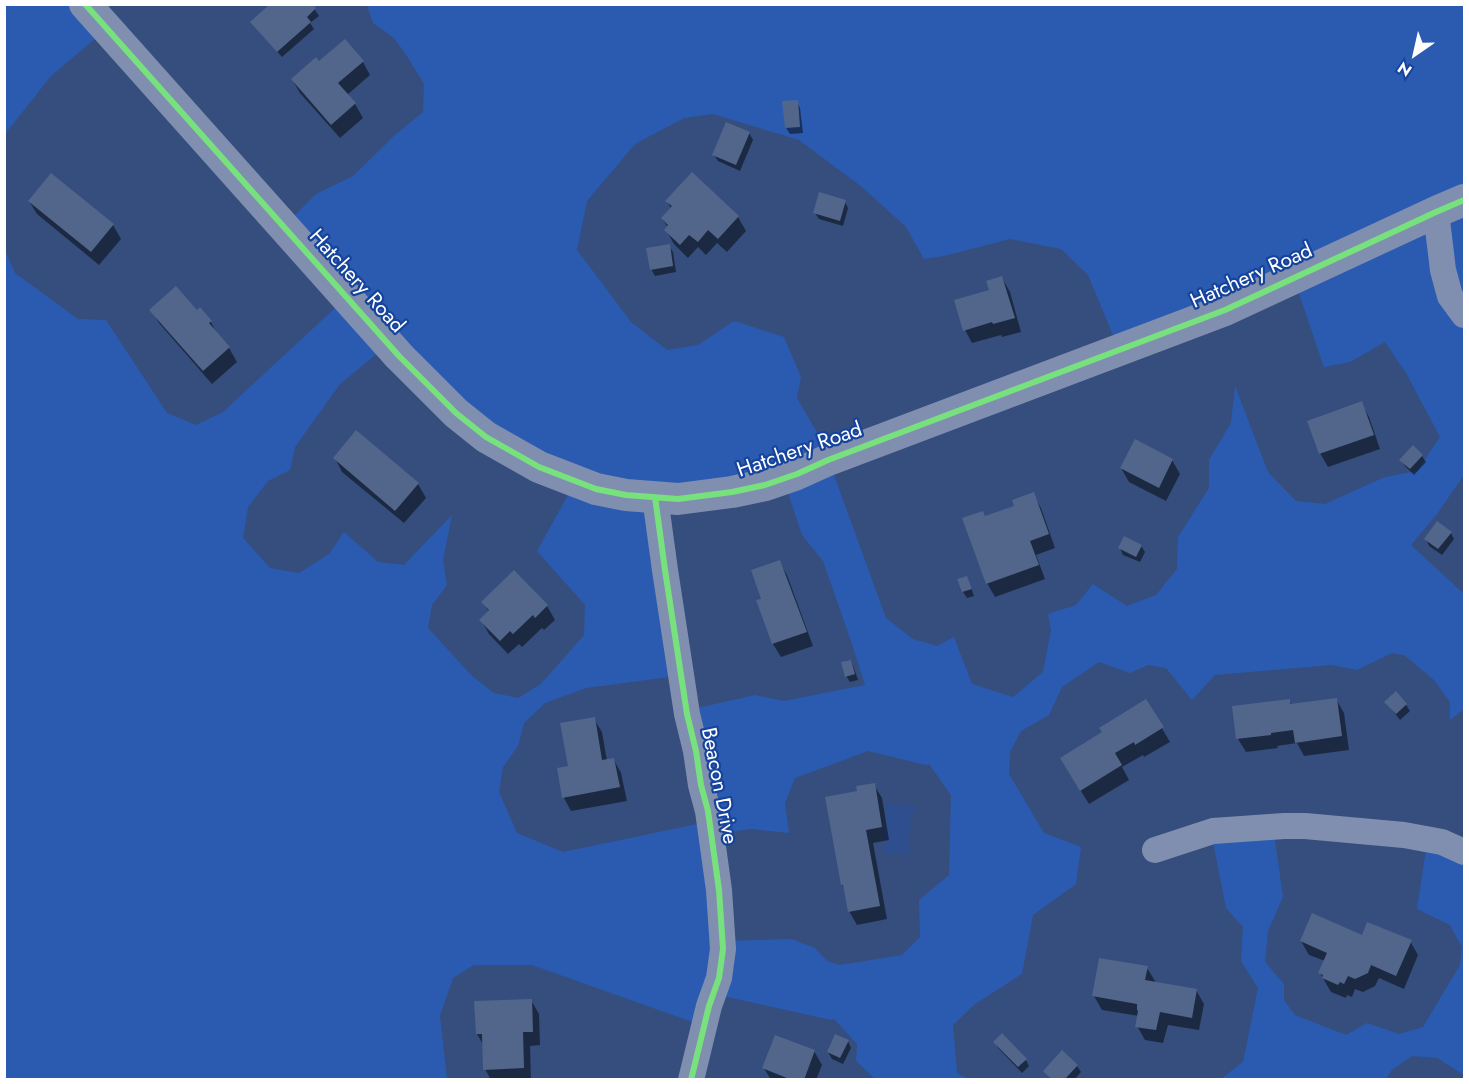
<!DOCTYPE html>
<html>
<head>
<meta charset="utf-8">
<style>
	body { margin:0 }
	#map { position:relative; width:1469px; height:1084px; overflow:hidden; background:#354e7d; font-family:Jost,sans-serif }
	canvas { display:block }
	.frame { position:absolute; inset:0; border:6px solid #fff; pointer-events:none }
	.north { position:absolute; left:1385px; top:24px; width:60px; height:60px; -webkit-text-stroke:4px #16449c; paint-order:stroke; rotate:214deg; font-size:16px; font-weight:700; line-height:24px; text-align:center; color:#fff }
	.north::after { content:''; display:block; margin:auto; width:21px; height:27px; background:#fff; clip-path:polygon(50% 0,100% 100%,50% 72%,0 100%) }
</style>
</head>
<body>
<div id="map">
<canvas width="1469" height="1084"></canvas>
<div class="frame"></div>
<div class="north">N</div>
</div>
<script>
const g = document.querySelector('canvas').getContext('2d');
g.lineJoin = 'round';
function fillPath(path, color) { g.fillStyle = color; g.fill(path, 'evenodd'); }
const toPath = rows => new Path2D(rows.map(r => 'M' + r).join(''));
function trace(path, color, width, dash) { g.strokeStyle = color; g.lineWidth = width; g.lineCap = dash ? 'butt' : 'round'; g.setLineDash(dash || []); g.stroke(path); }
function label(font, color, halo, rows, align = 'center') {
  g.font = font + ' Jost,sans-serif'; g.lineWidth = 4.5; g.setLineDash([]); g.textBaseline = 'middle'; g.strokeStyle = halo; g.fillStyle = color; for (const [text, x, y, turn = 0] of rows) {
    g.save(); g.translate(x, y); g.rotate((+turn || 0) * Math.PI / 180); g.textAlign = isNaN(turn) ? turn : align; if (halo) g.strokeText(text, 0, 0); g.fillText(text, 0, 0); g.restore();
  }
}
const green = toPath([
	[5,5,82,5,104,31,51,76,5,134],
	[367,5,1464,5,1464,475,1437,514,1411,545,1464,594,1464,709,1450,720,1450,702,1434,680,1404,655,1392,653,1357,670,1331,665,1215,675,1192,700,1166,668,1148,665,1130,673,1099,662,1062,687,1049,715,1021,731,1010,752,1009,774,1044,833,1081,847,1076,884,1033,915,1022,974,975,1004,953,1025,957,1073,968,1079,875,1079,856,1061,857,1044,834,1019,831,1020,714,994,698,1024,532,965,474,965,453,978,440,1016,447,1079,5,1079,4,248,15,273,78,319,106,320,167,413,196,425,223,412,335,308,283,227,316,194,353,176,396,134,423,112,424,84,407,56,394,38,373,23],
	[713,114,799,140,862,187,906,227,924,259,944,256,1010,239,1061,249,1088,275,1118,347,1295,282,1324,367,1350,362,1385,342,1406,373,1440,437,1417,471,1385,477,1325,504,1296,501,1268,472,1235,386,1231,423,1209,460,1209,488,1178,537,1177,569,1156,595,1127,606,1093,584,1076,605,1048,614,1051,630,1043,672,1013,697,972,684,954,637,937,646,913,639,886,618,830,464,833,460,797,398,801,377,784,337,734,321,698,345,667,350,631,322,577,250,587,201,635,144,684,118],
	[379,352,573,486,537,551,585,605,584,635,541,684,518,698,494,693,472,676,428,628,432,605,447,585,443,560,452,515,404,565,378,562,344,532,329,554,299,573,270,568,243,538,248,507,268,481,290,470,295,447,340,384],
	[785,484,802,535,823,561,851,641,865,685,784,701,755,695,689,710,702,823,563,852,517,833,499,792,503,767,518,746,524,723,545,703,586,688,677,676,656,503],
	[868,751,926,765,929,764,951,795,949,875,919,900,920,937,902,955,840,965,827,961,815,948,792,939,726,941,721,833,751,829,789,833,785,803,795,778],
	[1274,833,1283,897,1268,931,1265,962,1284,984,1284,1000,1295,1015,1346,1035,1367,1023,1399,1034,1423,1027,1460,965,1462,947,1450,925,1417,909,1427,843,1464,856,1464,1075,1437,1058,1412,1056,1392,1070,1386,1079,1221,1079,1243,1062,1258,988,1241,961,1243,927,1226,908,1212,837]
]);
const water = toPath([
	[886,804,915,805,915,813,911,813,909,855,884,853]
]);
const shadow = toPath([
	[311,4,319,16,310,23,314,29,282,57,256,28],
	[363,62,370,75,347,95,355,104,363,118,340,138,300,93,292,79,319,63],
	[797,102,800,108,803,133,790,134,786,128,784,103],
	[749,133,753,140,740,171,718,161,714,155],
	[692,174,738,217,746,231,727,252,717,243,706,255,698,247,688,258,674,244,666,230,668,228,662,218,671,208,667,201],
	[29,201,113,225,121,239,99,265,37,214],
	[845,202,848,208,843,226,819,219,815,213],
	[669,246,673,252,676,272,655,276,651,269],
	[1002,278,1010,292,1021,332,1002,337,1001,335,972,343,965,330,991,291],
	[200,309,211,322,218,336,229,348,237,362,212,384,159,323,151,310,197,312],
	[1361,403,1369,417,1380,449,1328,467,1320,453],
	[1422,456,1426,462,1414,475,1405,466,1401,460],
	[335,458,418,484,426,498,404,523,342,472],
	[1172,460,1180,474,1166,501,1129,482,1121,468],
	[1033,494,1041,508,1055,548,1036,555,1045,579,995,597,987,583,985,517,1016,506],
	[1451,533,1454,539,1442,555,1429,546,1426,539],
	[1141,546,1145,552,1140,562,1123,555,1120,548],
	[779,562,787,575,813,646,781,657,773,644,763,600],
	[970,584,974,596,967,598,963,592],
	[483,602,547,606,555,620,544,630,542,628,522,647,519,644,508,654,489,634,481,620,489,612],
	[851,661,854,668,858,680,850,682,846,676],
	[1336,699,1344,713,1349,750,1304,756,1297,743,1277,746,1278,748,1246,752,1238,739,1289,700,1291,705],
	[1146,701,1170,742,1144,757,1143,755,1122,767,1129,780,1089,804,1069,772,1104,733],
	[1386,702,1406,705,1410,711,1400,720],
	[594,719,602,732,607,761,614,760,621,773,627,801,571,811,564,798,569,767],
	[874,785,882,798,889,840,873,843,887,919,857,925,849,911,845,890,842,885,859,793],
	[1362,937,1410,941,1418,955,1404,989,1379,978,1375,986,1363,992,1355,989,1352,997,1347,995,1346,998,1331,992,1320,973,1325,961,1309,955,1301,941],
	[1147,968,1155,981,1154,983,1196,990,1204,1004,1199,1030,1168,1025,1163,1043,1145,1040,1137,1026,1139,1016,1102,1010,1094,996],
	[531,1000,539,1014,540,1045,530,1046,531,1080,491,1080,485,1069,484,1046,477,1034],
	[848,1041,851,1048,843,1064,832,1059,828,1052],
	[995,1042,1026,1060,1029,1066,1022,1073,998,1048],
	[814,1051,822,1065,816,1080,771,1080,764,1068],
	[1077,1066,1081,1072,1074,1080,1051,1080,1045,1071]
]);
const building = toPath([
	[270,4,313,4,316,8,307,17,311,22,277,52,250,22],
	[345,39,364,61,338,83,356,103,331,125,291,79,316,57,319,61],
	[798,100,800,127,785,128,782,101],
	[726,122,750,132,736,165,712,155],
	[692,172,739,216,718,239,708,230,698,242,689,235,680,245,664,230,668,225,661,218,672,206,665,201],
	[51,173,114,224,91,252,28,201],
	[819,192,846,200,840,221,813,213],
	[670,244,673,266,650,270,646,248],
	[1002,276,1015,318,993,324,992,322,963,331,954,300,989,290,986,281],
	[176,286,197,310,200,307,212,321,209,323,230,347,203,371,149,310],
	[1362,401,1374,435,1319,454,1307,421],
	[356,430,419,483,395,511,333,458],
	[1135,439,1173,459,1159,488,1120,468],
	[1413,445,1423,455,1410,469,1399,460],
	[1034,492,1049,534,1030,541,1039,565,986,584,962,518,983,511,985,516,1014,506,1012,500],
	[1437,521,1452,532,1438,549,1424,539],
	[1124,536,1142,545,1136,557,1118,548],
	[780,560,807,632,772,644,756,600,761,599,751,570],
	[514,570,548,605,535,618,533,615,513,634,510,631,500,641,479,620,489,610,481,602],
	[967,576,972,589,962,592,957,579],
	[851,660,855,674,845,677,841,662],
	[1396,691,1407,704,1396,714,1384,702],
	[1337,698,1342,736,1295,743,1293,730,1271,733,1271,735,1236,739,1232,706,1290,699,1290,704],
	[1146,699,1164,727,1135,745,1134,742,1115,753,1122,765,1080,791,1060,758,1102,732,1099,728],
	[595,717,602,760,614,758,620,787,562,798,557,768,568,766,560,723],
	[875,783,882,827,866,830,880,906,848,912,843,885,841,885,825,797,857,791,856,786],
	[1312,913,1362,935,1367,922,1412,940,1396,976,1371,965,1368,973,1355,979,1348,976,1344,984,1340,982,1338,985,1322,978,1323,975,1318,973,1327,953,1300,941],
	[1099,958,1148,966,1145,980,1197,989,1192,1018,1160,1012,1156,1030,1135,1027,1138,1011,1137,1010,1137,1004,1092,996],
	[532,999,533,1032,523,1032,524,1068,483,1070,482,1034,476,1034,474,1001],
	[1002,1033,1027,1059,1018,1067,993,1042],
	[835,1034,849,1040,840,1058,827,1052],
	[775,1035,815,1050,804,1080,792,1080,762,1068],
	[1062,1050,1078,1065,1064,1080,1052,1080,1043,1071]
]);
const minor = toPath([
	[1436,212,1443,270,1450,296,1464,315],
	[655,497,665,570,687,714,696,751,701,785,708,811,719,890,723,949,719,978,709,1006,691,1080],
	[1155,850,1213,831,1284,826,1305,826,1404,835,1442,842,1464,852]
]);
const tertiary = toPath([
	[85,4,399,356,456,413,486,437,539,467,596,489,626,495,678,499,732,492,765,485,797,474,828,460,1225,310,1436,212,1464,200]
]);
const cycleway = toPath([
	[85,4,399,356,456,413,486,437,539,467,596,489,626,495,678,499,732,492,765,485,797,474,828,460,1225,310,1436,212,1464,200],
	[655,497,665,570,687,714,696,751,701,785,708,811,719,890,723,949,719,978,709,1006,691,1080]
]);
const streetNames = [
	["Hatchery Road",1252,277,-24],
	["Hatchery Road",356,282,48],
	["Hatchery Road",800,451,-19],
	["Beacon Drive",718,786,79]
];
fillPath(green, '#2b5bb1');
fillPath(water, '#2e4e8e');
fillPath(shadow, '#0007');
fillPath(building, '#52668b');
trace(minor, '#808faf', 26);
trace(tertiary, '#808faf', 32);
trace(cycleway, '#77e17e', 6);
label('21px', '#fff', '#16449c', streetNames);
</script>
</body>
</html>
